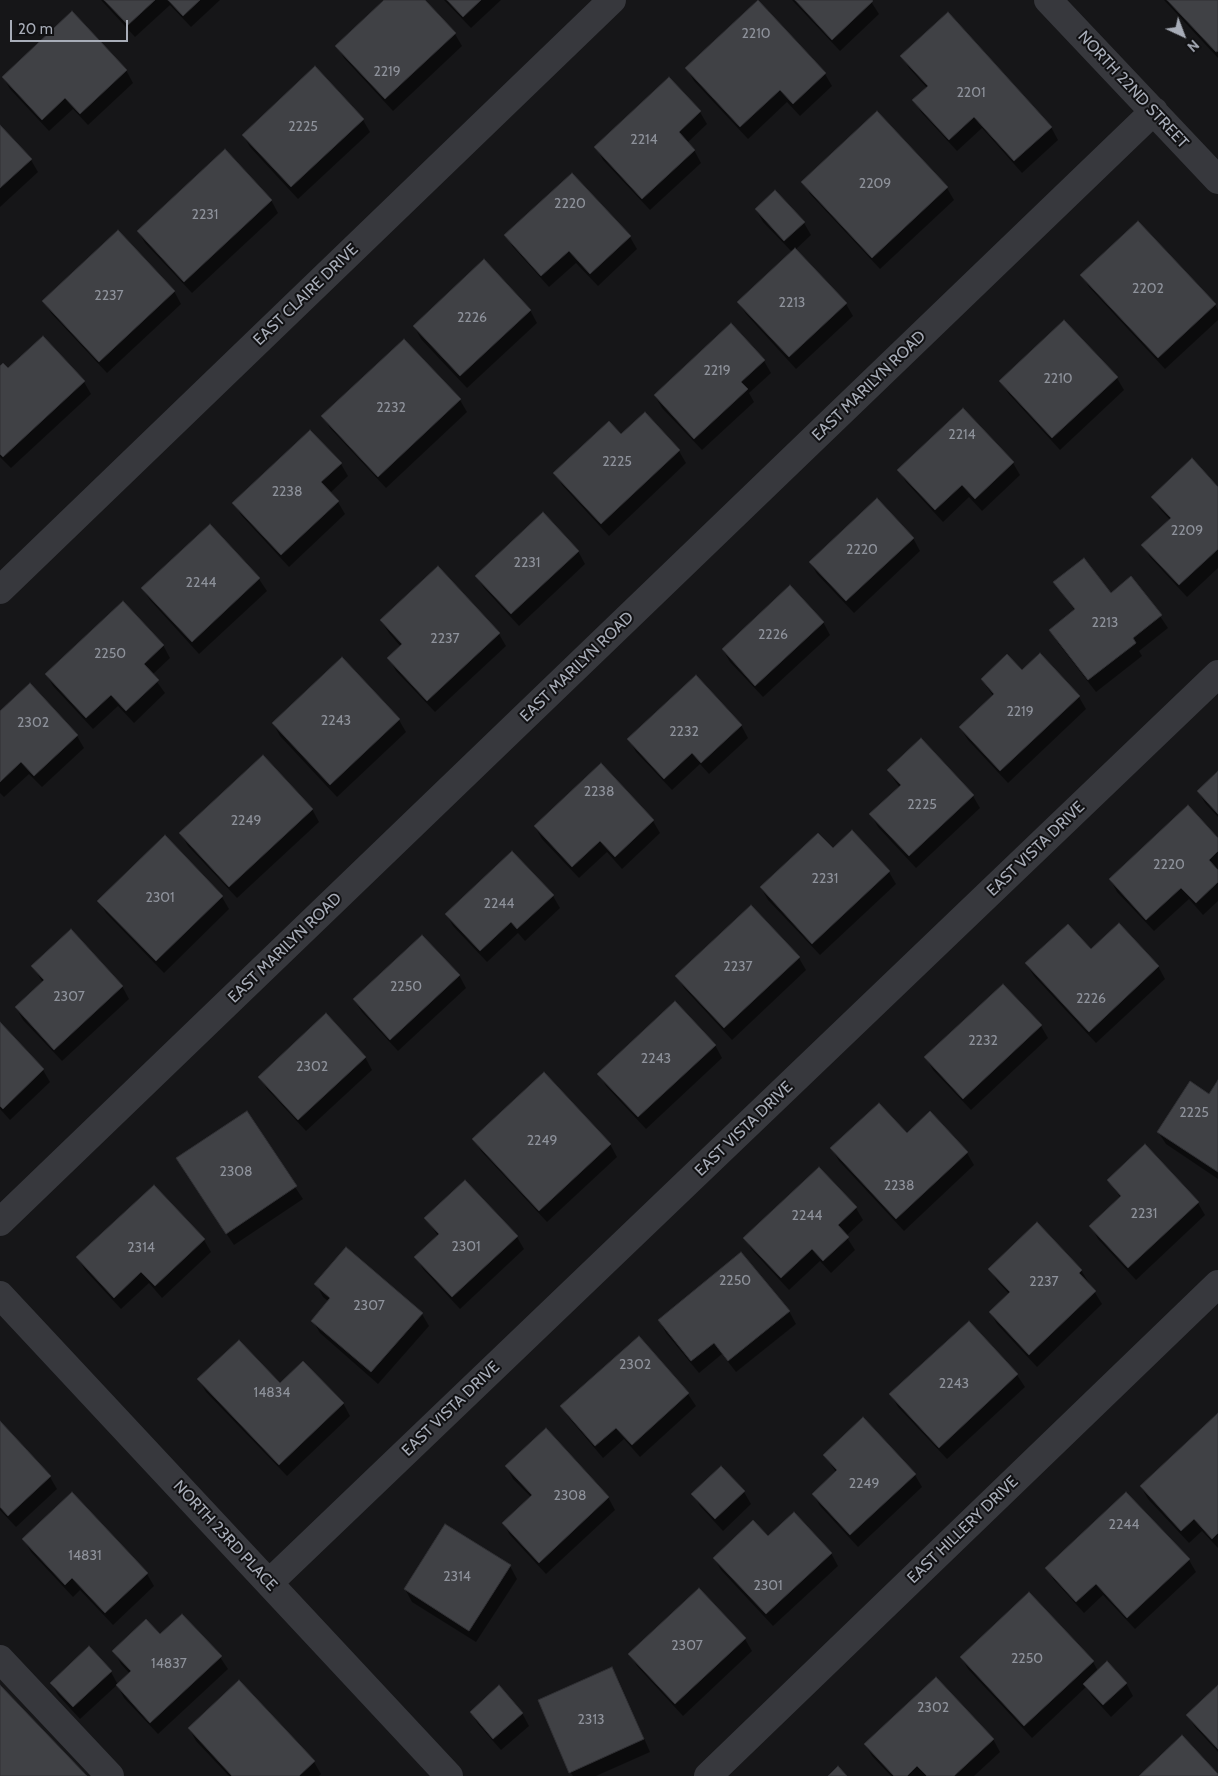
<!DOCTYPE html>
<html>
<head>
<meta charset="utf-8">
<style>
	body { margin:0 }
	#map { position:relative; width:1218px; height:1776px; overflow:hidden; background:#161618; font-family:Cabin,sans-serif }
	canvas { display:block }
	.north { position:absolute; left:1158px; top:10px; width:50px; height:50px; -webkit-text-stroke:4px #111113; paint-order:stroke; rotate:137deg; font-size:14px; font-weight:700; line-height:20px; text-align:center; color:#a8adb8 }
	.north::after { content:''; display:block; margin:auto; width:18px; height:22px; background:#a8adb8; clip-path:polygon(50% 0,100% 100%,50% 72%,0 100%) }
	.scale { position:absolute; left:10px; top:20px; width:118px; height:22px; box-sizing:border-box; border:2px solid #a8adb8; border-top:0; padding-left:6px; font-size:15px; line-height:18px; white-space:nowrap; color:#a8adb8; -webkit-text-stroke:4px #111113; paint-order:stroke }
</style>
</head>
<body>
<div id="map">
<canvas width="1218" height="1776"></canvas>
<div class="north">N</div>
<div class="scale">20 m</div>
</div>
<script>
const g = document.querySelector('canvas').getContext('2d');
g.lineJoin = 'round';
function fillPath(path, color) { g.fillStyle = color; g.fill(path, 'evenodd'); }
const toPath = rows => new Path2D(rows.map(r => 'M' + r).join(''));
function trace(path, color, width, dash) { g.strokeStyle = color; g.lineWidth = width; g.lineCap = dash ? 'butt' : 'round'; g.setLineDash(dash || []); g.stroke(path); }
function label(font, color, halo, rows, align = 'center') {
  g.font = font + ' Cabin,sans-serif'; g.lineWidth = 4; g.setLineDash([]); g.textBaseline = 'middle'; g.strokeStyle = halo; g.fillStyle = color; for (const [text, x, y, turn = 0] of rows) {
    g.save(); g.translate(x, y); g.rotate((+turn || 0) * Math.PI / 180); g.textAlign = isNaN(turn) ? turn : align; if (halo) g.strokeText(text, 0, 0); g.fillText(text, 0, 0); g.restore();
  }
}
const shadow = toPath([
	[101,0,220,0,191,27,170,5,135,37],
	[386,0,423,0,455,34,462,46,393,111,344,58,337,46],
	[444,0,501,0,471,28],
	[792,0,870,0,879,14,840,51],
	[1164,0,1218,0,1218,58],
	[902,56,1051,127,1058,140,1022,173,982,128,957,151,921,112,914,100,927,88,909,68],
	[687,69,825,74,832,86,800,116,787,102,748,139,694,81],
	[126,70,133,83,88,125,73,109,49,131,10,89,3,77],
	[669,79,700,112,707,124,687,143,694,150,701,163,650,210,603,160,596,147],
	[363,120,370,132,298,199,250,147,243,135],
	[0,127,31,160,38,172,0,207],
	[803,182,947,188,954,200,880,269,810,194],
	[775,192,804,223,811,235,795,250,846,304,853,316,796,369,746,314,738,302,792,252,763,222,756,210],
	[271,200,278,213,192,293,145,243,138,231],
	[506,235,630,237,637,249,598,286,576,263,549,287,513,247],
	[1082,275,1215,305,1218,310,1218,320,1165,369,1089,287],
	[174,291,181,304,107,373,51,313,44,301],
	[530,310,537,323,467,388,421,339,414,326],
	[764,361,771,373,749,393,754,402,702,450,662,408,655,396],
	[0,368,84,382,91,394,11,468,0,457],
	[1117,378,1124,390,1060,450,1008,393,1001,381],
	[460,400,467,412,386,488,330,428,323,416],
	[963,409,1013,463,1020,475,982,511,969,497,943,522,906,482,899,470],
	[644,414,679,451,686,463,609,536,562,485,555,473,621,435],
	[341,464,348,476,330,493,338,502,345,514,289,567,241,515,234,503],
	[1218,489,1218,568,1187,597,1150,557,1143,545,1170,520,1160,509,1152,497],
	[210,525,259,579,267,591,199,654,150,600,142,588],
	[913,538,920,551,854,613,817,574,810,562],
	[578,551,585,564,519,626,484,588,476,576],
	[1055,582,1111,595,1160,616,1168,628,1139,651,1142,656,1096,692,1058,643,1051,630,1075,611],
	[381,621,499,634,506,646,435,712,396,671,389,658,401,647,389,633],
	[823,622,830,635,763,697,730,662,723,650],
	[163,645,170,658,152,675,165,693,134,723,118,706,93,729,53,686,46,674],
	[1040,655,1079,697,1086,709,1008,783,968,740,960,728,994,697,982,680,1022,672],
	[342,659,399,720,406,732,337,797,280,736,273,723],
	[0,713,77,736,84,748,42,787,29,774,4,797,0,793],
	[741,725,748,738,709,774,700,764,672,790,636,752,629,739],
	[921,740,973,796,980,808,916,868,878,827,871,815,900,788,888,771],
	[601,765,653,821,660,833,622,869,607,852,579,878,542,839,535,827],
	[1218,773,1218,817,1205,803,1198,791],
	[312,809,319,822,237,898,188,846,181,834],
	[165,837,222,897,229,909,164,973,106,913,99,901],
	[1218,840,1218,901,1203,915,1189,899,1154,931,1117,892,1110,879],
	[833,850,889,872,896,884,820,955,768,900,761,888],
	[553,896,560,908,525,941,518,933,487,962,453,926,446,914],
	[751,907,799,958,806,970,732,1040,684,988,677,976],
	[1091,951,1158,966,1165,979,1096,1043,1034,976,1026,964],
	[33,966,122,986,129,999,62,1061,23,1020,16,1008,43,983],
	[459,975,466,988,398,1051,362,1012,354,1000],
	[0,1024,43,1070,50,1082,10,1120,0,1109],
	[1041,1026,1048,1038,971,1110,933,1070,926,1058],
	[715,1045,722,1058,646,1129,606,1086,599,1074],
	[365,1057,372,1070,306,1131,267,1089,260,1077],
	[1218,1082,1218,1179,1166,1144,1158,1132,1209,1096],
	[246,1113,303,1199,234,1245,184,1171],
	[930,1113,967,1153,974,1165,904,1231,839,1161,832,1149,907,1135],
	[474,1139,610,1144,617,1157,547,1222,481,1151],
	[1145,1146,1198,1203,1205,1215,1136,1280,1098,1239,1091,1226,1121,1198,1108,1180],
	[819,1169,856,1208,863,1220,846,1236,855,1250,831,1273,820,1261,789,1290,752,1250,745,1238],
	[426,1218,517,1237,524,1249,460,1309,423,1269,416,1257,438,1236],
	[204,1240,211,1252,162,1298,149,1283,121,1309,85,1270,78,1258],
	[990,1269,1081,1270,1102,1304,1037,1367,997,1324,990,1312,1009,1294,997,1281],
	[316,1284,422,1314,429,1326,378,1384,320,1333,313,1321,329,1302,323,1297],
	[789,1311,796,1324,736,1372,722,1354,699,1373,666,1333,659,1320],
	[968,1322,1017,1375,1025,1387,947,1459,898,1407,891,1395],
	[639,1338,688,1394,696,1406,640,1457,624,1439,603,1458,569,1418,562,1406],
	[199,1380,280,1385,343,1403,350,1416,287,1476,206,1392],
	[1218,1415,1218,1548,1202,1531,1189,1543,1148,1499,1141,1487],
	[0,1423,50,1477,57,1489,16,1527,0,1510],
	[824,1455,915,1475,922,1487,858,1547,820,1506,813,1494,836,1472],
	[506,1466,608,1497,615,1510,546,1574,510,1535,503,1523,531,1497,513,1479],
	[721,1467,744,1492,751,1504,723,1531,700,1506,693,1494],
	[768,1538,831,1553,838,1566,773,1626,721,1570,714,1558],
	[24,1540,147,1574,154,1586,113,1625,80,1590,73,1597,31,1552],
	[1189,1560,1196,1572,1135,1629,1103,1595,1084,1613,1054,1580,1046,1568],
	[510,1566,517,1579,476,1642,412,1602,405,1589],
	[160,1636,220,1657,228,1669,158,1734,124,1698,117,1685,80,1719,58,1695,51,1683,111,1672,118,1685,130,1674,121,1664,114,1651],
	[745,1639,752,1651,683,1716,637,1666,630,1654],
	[961,1657,1093,1662,1098,1671,1126,1683,1133,1696,1111,1717,1092,1696,1086,1687,1032,1738,968,1669],
	[612,1669,619,1681,650,1752,596,1776,573,1776,570,1772],
	[1218,1687,1218,1752,1195,1727,1187,1715],
	[471,1712,522,1713,529,1726,501,1750,478,1724],
	[189,1728,314,1762,321,1774,319,1776,229,1776,196,1741],
	[993,1739,1000,1752,974,1776,891,1776,872,1756,865,1744]
]);
const building = toPath([
	[104,0,155,0,128,25,104,0],
	[168,0,200,0,183,16,168,0],
	[384,0,425,0,456,33,385,99,335,46,384,0],
	[447,0,481,0,463,17,447,0],
	[758,0,826,73,793,104,780,90,740,127,685,68,758,0],
	[795,0,872,0,873,1,832,40,795,0],
	[1167,0,1218,0,1218,51,1216,52,1167,0],
	[72,11,127,70,80,114,65,98,42,120,2,77,72,11],
	[948,12,1052,127,1014,161,974,117,949,140,912,100,928,86,900,56,948,12],
	[315,66,364,119,291,187,242,135,315,66],
	[669,77,701,111,679,132,695,150,642,199,594,147,669,77],
	[877,111,948,187,872,258,801,182,877,111],
	[0,125,32,159,0,188,0,125],
	[225,149,272,200,184,282,137,231,225,149],
	[572,173,631,236,590,274,569,251,541,276,504,235,572,173],
	[775,190,805,222,784,241,755,209,775,190],
	[1138,221,1216,304,1158,358,1080,275,1138,221],
	[118,230,175,291,99,362,42,301,118,230],
	[795,248,847,303,789,357,737,302,795,248],
	[484,259,531,310,460,376,413,326,484,259],
	[1064,320,1118,377,1052,438,999,381,1064,320],
	[731,323,765,360,741,382,748,389,694,439,654,395,731,323],
	[43,336,85,381,3,457,0,454,0,366,3,363,8,368,43,336],
	[404,339,461,399,378,477,321,416,404,339],
	[963,408,1014,462,975,499,962,485,935,510,897,470,963,408],
	[645,412,680,450,601,524,553,473,609,421,621,434,645,412],
	[310,430,342,463,321,482,339,501,281,555,232,503,310,430],
	[1192,458,1218,487,1218,549,1179,585,1141,545,1171,518,1151,497,1192,458],
	[877,498,914,538,846,601,809,562,877,498],
	[543,512,579,551,511,614,475,576,543,512],
	[210,524,260,578,192,642,141,588,210,524],
	[1084,558,1111,593,1131,576,1162,615,1133,638,1136,643,1088,680,1049,630,1075,609,1053,582,1084,558],
	[438,566,500,633,427,701,387,658,402,644,380,620,438,566],
	[790,585,824,622,755,686,722,649,790,585],
	[123,601,164,645,144,664,159,680,126,711,111,695,86,718,45,674,123,601],
	[1040,653,1080,696,1000,771,959,727,994,694,981,679,1007,654,1022,670,1040,653],
	[342,657,400,719,330,785,272,723,342,657],
	[696,675,742,725,701,763,692,753,664,779,627,739,696,675],
	[30,683,78,735,34,776,21,762,0,782,0,711,30,683],
	[921,738,974,795,909,856,869,814,901,785,887,770,921,738],
	[263,755,313,809,229,887,179,833,263,755],
	[601,763,654,820,615,857,600,841,572,867,534,826,601,763],
	[1218,771,1218,814,1197,791,1218,771],
	[1188,805,1218,838,1218,851,1209,860,1218,870,1218,882,1196,903,1181,888,1146,920,1109,879,1188,805],
	[852,830,890,871,812,944,760,887,818,833,833,848,852,830],
	[165,835,223,896,156,961,97,901,165,835],
	[512,851,554,895,517,929,511,922,480,951,445,914,512,851],
	[751,905,800,957,724,1028,675,976,751,905],
	[1119,923,1159,966,1089,1032,1025,963,1068,924,1091,949,1119,923],
	[71,929,123,986,54,1050,15,1007,44,980,31,966,71,929],
	[422,935,460,975,390,1040,353,999,422,935],
	[1003,984,1042,1025,963,1099,924,1057,1003,984],
	[675,1001,716,1045,638,1117,597,1074,675,1001],
	[326,1013,366,1057,298,1120,258,1077,326,1013],
	[0,1022,44,1069,3,1109,0,1106,0,1022],
	[544,1072,611,1144,539,1211,472,1139,544,1072],
	[1218,1080,1218,1172,1157,1132,1190,1081,1209,1094,1218,1080],
	[879,1103,907,1133,930,1111,968,1152,896,1219,830,1148,879,1103],
	[247,1111,297,1186,226,1234,176,1158,247,1111],
	[1145,1144,1199,1202,1128,1268,1089,1226,1121,1196,1107,1180,1145,1144],
	[819,1167,857,1207,838,1225,849,1237,823,1261,812,1249,781,1278,743,1238,819,1167],
	[465,1180,518,1236,452,1297,414,1257,439,1234,424,1218,465,1180],
	[154,1185,205,1239,155,1286,141,1272,114,1298,76,1257,154,1185],
	[1037,1222,1082,1270,1079,1273,1096,1291,1029,1355,989,1312,1010,1292,988,1269,1037,1222],
	[346,1247,423,1313,371,1372,311,1321,330,1298,314,1284,346,1247],
	[741,1252,790,1311,728,1361,714,1343,691,1361,658,1320,741,1252],
	[969,1321,1018,1374,939,1448,889,1394,969,1321],
	[639,1336,689,1393,632,1445,616,1428,595,1446,560,1406,639,1336],
	[239,1340,280,1383,303,1361,344,1403,279,1465,197,1379,239,1340],
	[1218,1413,1218,1533,1212,1539,1194,1519,1181,1531,1140,1486,1218,1413],
	[863,1417,916,1474,850,1535,812,1494,837,1470,823,1455,863,1417],
	[0,1421,51,1476,8,1516,0,1507,0,1421],
	[546,1428,609,1497,539,1563,502,1523,532,1495,505,1466,546,1428],
	[721,1466,745,1491,715,1519,691,1494,721,1466],
	[72,1492,148,1573,105,1613,72,1578,65,1585,22,1539,72,1492],
	[1126,1492,1190,1559,1127,1618,1096,1584,1076,1602,1045,1568,1126,1492],
	[794,1512,832,1553,766,1614,713,1558,753,1520,768,1536,794,1512],
	[445,1524,511,1565,469,1631,404,1589,445,1524],
	[699,1588,746,1638,675,1704,628,1654,699,1588],
	[1029,1592,1094,1661,1024,1726,960,1657,1029,1592],
	[182,1614,222,1656,150,1723,116,1685,131,1671,112,1651,146,1619,160,1634,182,1614],
	[89,1646,112,1671,73,1707,50,1683,89,1646],
	[1107,1661,1127,1683,1103,1705,1083,1684,1107,1661],
	[612,1667,644,1739,569,1773,538,1700,612,1667],
	[936,1677,994,1739,954,1776,927,1776,917,1766,907,1776,894,1776,864,1744,936,1677],
	[239,1680,315,1761,299,1776,232,1776,188,1728,239,1680],
	[0,1685,87,1776,0,1776,0,1685],
	[499,1685,523,1713,493,1739,470,1712,499,1685],
	[1218,1685,1218,1749,1186,1715,1218,1685],
	[1182,1735,1218,1774,1218,1776,1139,1776,1182,1735],
	[838,1766,847,1776,828,1776,838,1766]
]);
const minor = toPath([
	[1048,0,1218,180],
	[0,590,612,0],
	[0,1222,1154,111],
	[0,1295,449,1776],
	[269,1583,1218,674],
	[0,1659,110,1776],
	[708,1776,1218,1284]
]);
const numberNames = [
	["2210",756,34],
	["2219",387,72],
	["2201",971,93],
	["2225",303,127],
	["2214",644,140],
	["2209",875,184],
	["2220",570,204],
	["2231",205,215],
	["2202",1148,289],
	["2237",109,296],
	["2213",792,303],
	["2226",472,318],
	["2219",717,371],
	["2210",1058,379],
	["2232",391,408],
	["2214",962,435],
	["2225",617,462],
	["2238",287,492],
	["2209",1187,531],
	["2220",862,550],
	["2231",527,563],
	["2244",201,583],
	["2213",1105,623],
	["2226",773,635],
	["2237",445,639],
	["2250",110,654],
	["2219",1020,712],
	["2243",336,721],
	["2302",33,723],
	["2232",684,732],
	["2238",599,792],
	["2225",922,805],
	["2249",246,821],
	["2220",1169,865],
	["2231",825,879],
	["2301",160,898],
	["2244",499,904],
	["2237",738,967],
	["2250",406,987],
	["2307",69,997],
	["2226",1091,999],
	["2232",983,1041],
	["2243",656,1059],
	["2302",312,1067],
	["2225",1194,1113],
	["2249",542,1141],
	["2308",236,1172],
	["2238",899,1186],
	["2231",1144,1214],
	["2244",807,1216],
	["2301",466,1247],
	["2314",141,1248],
	["2250",735,1281],
	["2237",1044,1282],
	["2307",369,1306],
	["2302",635,1365],
	["2243",954,1384],
	["14834",272,1393],
	["2249",864,1484],
	["2308",570,1496],
	["2244",1124,1525],
	["14831",85,1556],
	["2314",457,1577],
	["2301",768,1586],
	["2307",687,1646],
	["2250",1027,1659],
	["14837",169,1664],
	["2302",933,1708],
	["2313",591,1720]
];
const streetNames = [
	["NORTH 22ND STREET",1133,90,47],
	["EAST CLAIRE DRIVE",306,295,-44],
	["EAST MARILYN ROAD",869,386,-44],
	["EAST MARILYN ROAD",577,667,-44],
	["EAST VISTA DRIVE",1036,849,-44],
	["EAST MARILYN ROAD",285,948,-44],
	["EAST VISTA DRIVE",744,1129,-44],
	["EAST VISTA DRIVE",451,1409,-44],
	["EAST HILLERY DRIVE",963,1530,-44],
	["NORTH 23RD PLACE",225,1536,47]
];
fillPath(shadow, '#0007');
fillPath(building, '#404145');
trace(building, '#303034', 1);
trace(minor, '#37383d', 28);
label('14px', '#8e929b', null, numberNames);
label('16px', '#a8adb8', '#111113', streetNames);
</script>
</body>
</html>
